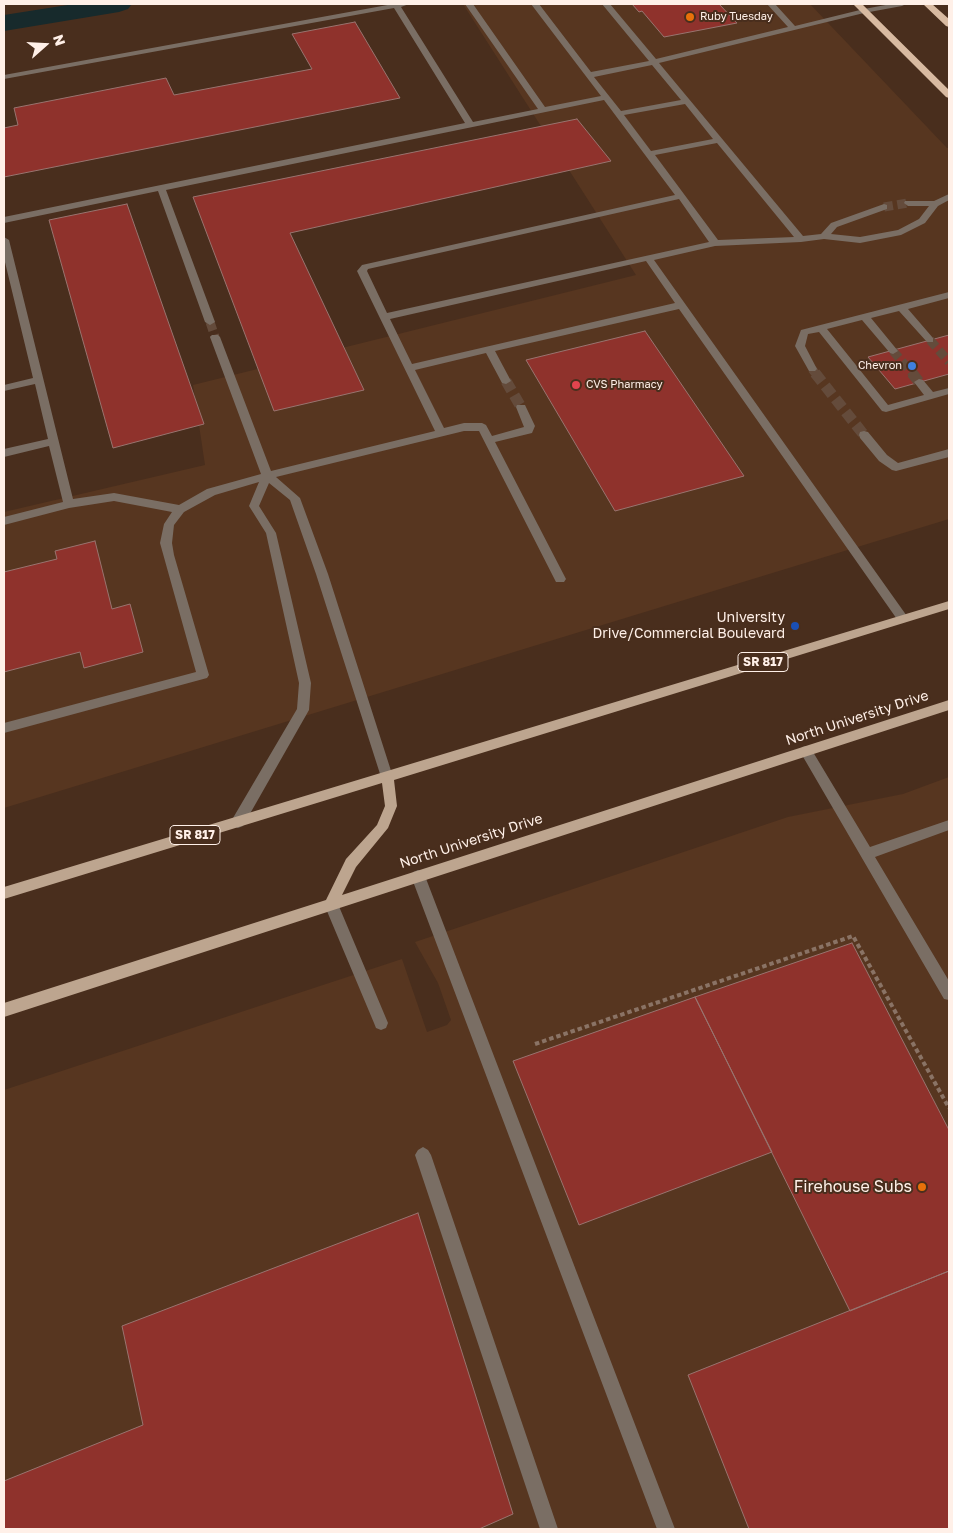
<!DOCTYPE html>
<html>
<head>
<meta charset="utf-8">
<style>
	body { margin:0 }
	#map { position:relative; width:953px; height:1533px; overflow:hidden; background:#492e1d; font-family:"Golos Text",sans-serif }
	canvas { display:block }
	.frame { position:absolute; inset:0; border:5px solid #fff0e8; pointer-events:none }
	.north { position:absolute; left:20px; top:20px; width:50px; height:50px; -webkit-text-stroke:4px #492e1d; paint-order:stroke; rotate:71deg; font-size:14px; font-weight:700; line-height:20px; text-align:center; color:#fff0e8 }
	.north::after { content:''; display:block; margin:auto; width:18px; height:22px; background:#fff0e8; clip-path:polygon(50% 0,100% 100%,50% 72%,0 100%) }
</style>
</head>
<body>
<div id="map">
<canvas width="953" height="1533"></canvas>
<div class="frame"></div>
<div class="north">N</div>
</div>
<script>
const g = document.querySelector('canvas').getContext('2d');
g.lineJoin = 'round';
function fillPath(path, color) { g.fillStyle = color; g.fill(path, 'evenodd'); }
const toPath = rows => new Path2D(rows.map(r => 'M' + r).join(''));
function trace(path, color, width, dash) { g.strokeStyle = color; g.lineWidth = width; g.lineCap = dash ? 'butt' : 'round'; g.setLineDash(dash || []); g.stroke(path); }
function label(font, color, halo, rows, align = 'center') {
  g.font = font + ' "Golos Text",sans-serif'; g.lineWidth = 4; g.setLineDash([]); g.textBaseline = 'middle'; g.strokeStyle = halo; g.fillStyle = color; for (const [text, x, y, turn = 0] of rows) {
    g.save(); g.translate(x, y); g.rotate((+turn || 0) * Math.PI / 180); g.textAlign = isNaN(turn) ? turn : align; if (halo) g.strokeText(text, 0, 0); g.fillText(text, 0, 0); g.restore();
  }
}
const built = toPath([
	[463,4,810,4,947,148,949,148,949,519,4,808,4,512,205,465,193,385,636,275],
	[949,777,949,1529,4,1529,4,1090,402,959,427,1032,447,1025,451,1020,438,983,415,942,788,817,903,794]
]);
const canal = toPath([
	[74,4,132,4,128,9,119,12,4,31,4,15,74,4]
]);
const building = toPath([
	[632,4,719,4,737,23,664,37,642,11,639,12,632,4],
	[355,22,400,98,4,177,4,128,18,125,14,108,166,78,174,95,312,69,292,34,355,22],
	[577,119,611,161,290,233,364,390,274,411,193,197,577,119],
	[127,204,204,424,113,448,49,220,127,204],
	[645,331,744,476,615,511,526,360,645,331],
	[949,335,949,374,895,389,868,357,949,335],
	[95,541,112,609,130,604,143,652,84,668,80,652,4,672,4,572,57,559,55,551,95,541],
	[852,943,949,1130,949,1271,850,1311,695,997,852,943],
	[695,997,772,1152,579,1225,513,1061,695,997],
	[418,1213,513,1514,479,1529,4,1529,4,1481,143,1425,122,1326,418,1213],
	[949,1271,949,1529,749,1529,688,1375,949,1271]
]);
const minorTunnelFar1 = toPath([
	[884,207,908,203],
	[210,322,215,337],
	[930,340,949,362],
	[893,351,913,374],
	[812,369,816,374]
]);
const minorTunnel = toPath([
	[815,373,864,435],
	[912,373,919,382],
	[506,381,521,407]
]);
const path = toPath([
	[535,1044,853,936,949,1108]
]);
const minor = toPath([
	[393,4,409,4,401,7,473,122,538,109,465,4,473,4,545,107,601,96,531,4,539,4,591,72,649,61,602,4,610,4,656,59,788,27,767,4,775,4,795,26,864,9,891,4,906,4,902,6,864,13,659,63,803,236,821,234,831,223,884,204,887,205,887,209,837,227,831,234,860,237,898,230,919,219,929,206,908,206,904,203,905,201,934,201,949,194,949,200,938,206,925,223,901,235,860,243,824,239,801,242,715,246,654,260,909,619,903,623,899,622,679,309,495,351,511,381,506,384,502,383,486,353,415,370,444,428,464,423,482,423,486,425,492,436,524,427,516,407,517,405,525,405,535,426,532,433,495,442,566,579,564,582,556,582,479,431,464,431,276,477,300,498,328,574,393,777,391,781,387,782,383,781,381,777,316,574,290,500,269,483,259,506,276,533,311,683,309,710,243,826,238,828,233,826,232,822,233,818,297,709,299,683,266,533,249,506,259,482,215,495,184,512,174,525,172,543,174,555,209,675,207,678,4,733,4,723,196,672,160,543,164,524,172,512,114,501,69,508,4,525,4,517,63,502,49,446,4,457,4,449,48,439,35,384,4,391,4,385,33,378,4,258,4,237,9,240,73,499,114,493,179,505,207,489,261,474,210,337,212,335,218,335,220,337,271,471,435,431,357,271,362,265,675,195,604,100,166,190,215,322,210,325,205,322,158,191,4,223,4,217,465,123,394,8,4,79,4,75,393,4],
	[652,65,681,100,621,111,594,77,652,65],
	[685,104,713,139,651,151,624,115,685,104],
	[717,143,794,237,718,240,655,155,717,143],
	[679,199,709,242,387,313,367,271,368,269,679,199],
	[646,261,675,303,412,364,390,319,646,261],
	[949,292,949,298,908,309,933,338,933,342,927,342,899,311,871,318,898,351,893,354,890,353,862,320,827,329,888,405,924,395,914,382,919,379,923,380,933,392,949,388,949,394,886,412,882,411,819,332,808,334,805,346,817,369,815,371,809,371,795,346,801,330,949,292],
	[864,431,868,432,887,455,898,463,949,449,949,457,896,471,892,470,879,461,860,438,859,435,860,432,864,431],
	[806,746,810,747,870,847,949,820,949,830,875,857,949,981,949,1000,944,999,802,755,800,751,802,747,806,746],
	[418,870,423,872,425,876,675,1529,657,1529,411,876,413,872,418,870],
	[331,898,336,900,338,904,388,1023,386,1028,381,1030,376,1028,374,1023,324,904,326,900,331,898],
	[423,1147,428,1150,431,1155,558,1529,540,1529,415,1155,418,1150,423,1147]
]);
const major = toPath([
	[949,601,949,609,394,780,397,806,388,828,356,867,342,895,949,700,949,710,4,1017,4,1003,326,900,346,859,377,825,385,806,382,783,4,899,4,887,949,601]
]);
const highway = toPath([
	[853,4,862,4,949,90,949,98,946,97,853,4],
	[923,4,932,4,949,19,949,27,946,26,923,4]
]);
const markers = [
	[690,17,5,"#e8710a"],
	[912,366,5,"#3f7fe0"],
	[576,385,5,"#e0444e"],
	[795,626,5,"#1a4fb4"],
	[922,1187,5,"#e8710a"]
];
const farPoinames = [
	["Ruby Tuesday",700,17],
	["Chevron",902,366,"right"],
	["CVS Pharmacy",586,385]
];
const shields = [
	[763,662,50],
	[195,835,50]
];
const shieldNames = [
	["SR 817",763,662],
	["SR 817",195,835]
];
const poiNames = [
	["University",785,618],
	["Drive/Commercial Boulevard",785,634]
];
const streetNames = [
	["North University Drive",857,718,-18],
	["North University Drive",471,841,-18]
];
const nearPoinames = [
	["Firehouse Subs",912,1187]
];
fillPath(built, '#573620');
fillPath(canal, '#172a2c');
fillPath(building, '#8f322c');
trace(building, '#99746f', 1);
trace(minorTunnelFar1, '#644b3b', 9, [9, 4.5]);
trace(minorTunnel, '#644b3b', 11, [11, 5.5]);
trace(path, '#8a7365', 4, [4.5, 3]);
fillPath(minor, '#7a6e64');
fillPath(major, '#bda58f');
fillPath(highway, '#d8baa1');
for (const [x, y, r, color] of markers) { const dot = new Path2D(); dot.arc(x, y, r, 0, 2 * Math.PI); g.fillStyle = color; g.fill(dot); trace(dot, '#492e1d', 2); }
label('11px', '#fff0e8', '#492e1d', farPoinames, 'left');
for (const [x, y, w] of shields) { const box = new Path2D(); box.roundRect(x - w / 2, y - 9.5, w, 19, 4); g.fillStyle = '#492e1d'; g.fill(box); trace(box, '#fff0e8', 1); }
label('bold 12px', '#fff0e8', null, shieldNames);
label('14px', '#fff0e8', '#492e1d', poiNames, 'right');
label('14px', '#fff0e8', '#492e1d', streetNames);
label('16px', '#fff0e8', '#492e1d', nearPoinames, 'right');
</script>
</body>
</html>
